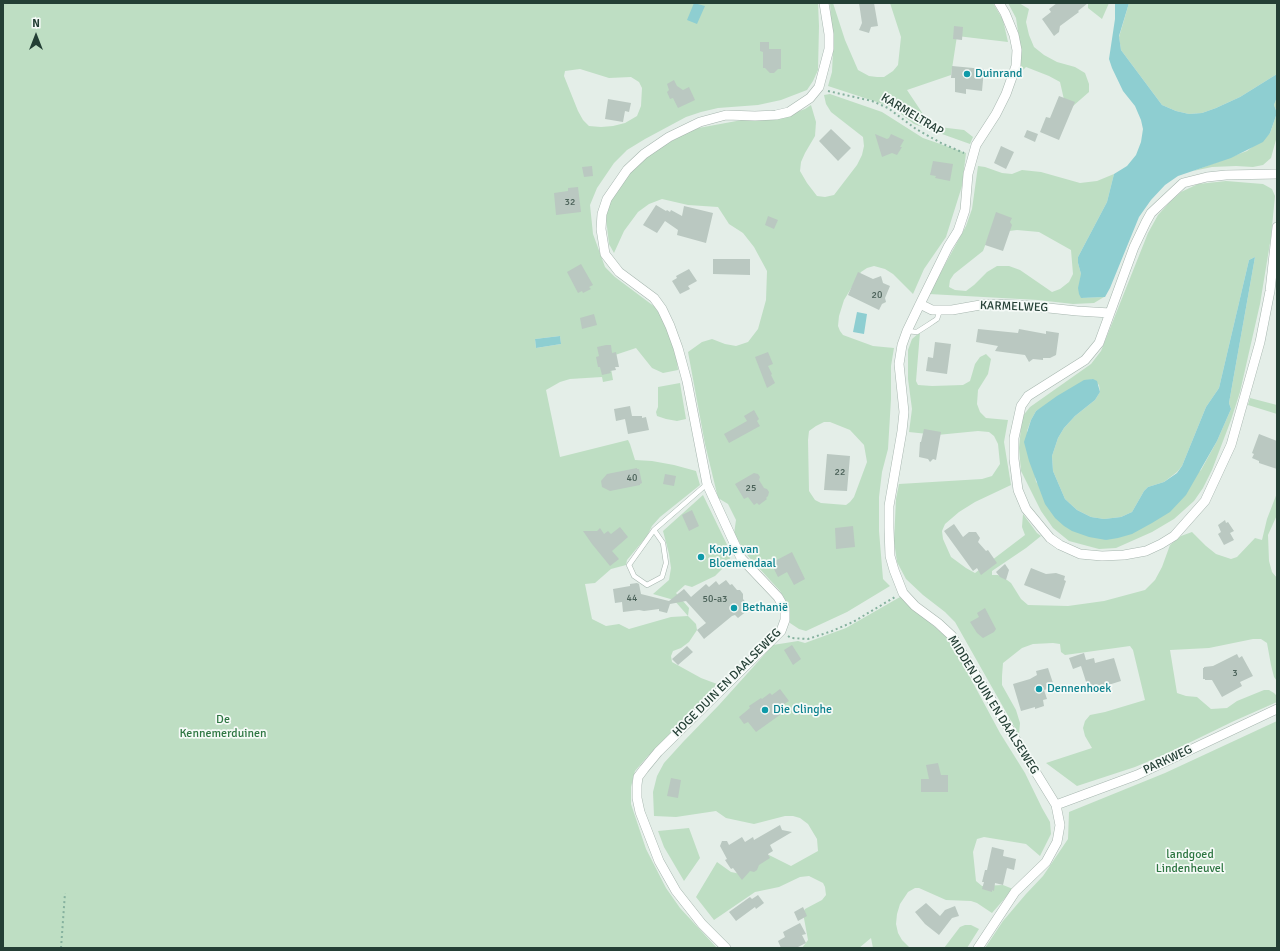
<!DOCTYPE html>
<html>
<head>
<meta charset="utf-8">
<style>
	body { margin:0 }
	#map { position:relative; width:1280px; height:951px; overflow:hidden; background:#e4eee8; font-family:Signika,sans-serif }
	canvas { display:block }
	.frame { position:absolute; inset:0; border:4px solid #243f35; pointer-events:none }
	.north { position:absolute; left:16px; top:16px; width:40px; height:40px; -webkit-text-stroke:3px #f5faf7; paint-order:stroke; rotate:0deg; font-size:11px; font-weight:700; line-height:16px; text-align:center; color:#243f35 }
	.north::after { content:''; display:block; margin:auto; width:14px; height:18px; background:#243f35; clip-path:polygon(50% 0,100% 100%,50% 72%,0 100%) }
</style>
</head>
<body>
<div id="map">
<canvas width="1280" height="951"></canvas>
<div class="frame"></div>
<div class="north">N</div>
</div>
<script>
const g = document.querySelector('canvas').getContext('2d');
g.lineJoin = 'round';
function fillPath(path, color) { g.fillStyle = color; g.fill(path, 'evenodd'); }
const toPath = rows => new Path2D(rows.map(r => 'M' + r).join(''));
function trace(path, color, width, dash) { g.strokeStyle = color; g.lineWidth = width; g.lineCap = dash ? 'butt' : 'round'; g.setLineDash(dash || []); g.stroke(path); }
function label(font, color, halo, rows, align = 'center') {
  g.font = font + ' Signika,sans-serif'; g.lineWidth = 3.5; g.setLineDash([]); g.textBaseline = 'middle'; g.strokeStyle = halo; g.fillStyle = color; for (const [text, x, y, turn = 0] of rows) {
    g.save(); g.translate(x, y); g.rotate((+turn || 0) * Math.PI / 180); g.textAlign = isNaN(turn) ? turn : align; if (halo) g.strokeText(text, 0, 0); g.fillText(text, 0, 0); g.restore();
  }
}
const green = toPath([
	[3,3,818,3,819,26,818,70,813,81,807,90,781,100,758,105,718,108,701,112,686,117,645,139,627,150,614,163,597,188,590,205,593,234,605,267,615,277,655,307,666,325,677,360,678,370,663,373,652,368,636,348,609,357,613,380,603,382,602,377,570,379,560,382,546,390,560,457,628,440,630,444,635,460,652,461,674,465,696,471,700,485,660,517,652,526,647,536,627,560,626,565,611,569,595,583,585,584,592,619,606,626,619,624,629,629,671,617,688,616,674,600,653,594,669,580,671,568,669,554,663,531,703,495,731,553,729,562,715,576,692,587,685,585,676,593,689,608,688,616,696,624,697,630,689,642,681,648,673,651,671,656,672,662,701,678,717,684,660,744,647,757,635,771,631,787,631,804,646,849,666,888,680,908,717,948,3,948],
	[580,69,609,78,631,77,639,82,642,88,641,106,637,116,625,123,613,126,601,127,589,126,583,120,578,111,564,76,565,71],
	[560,336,561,344,536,348,535,339],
	[830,3,833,3,845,40,858,70,869,76,877,77,884,77,893,71,898,65,901,37,890,3,993,3,1003,20,1008,42,957,36,951,75,907,90,925,117,939,127,964,130,973,137,970,144,914,124,892,107,828,86,832,72,833,51],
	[1008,3,1019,3,1029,9,1026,22,1029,35,1034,47,1044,55,1057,62,1075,67,1085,73,1089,84,1089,92,1073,106,1065,104,1060,82,1049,76,1026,67,1023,70,1019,66,1021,51,1016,18],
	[1088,3,1109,3,1102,19,1088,8],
	[1129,3,1277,3,1277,74,1240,97,1216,108,1202,113,1189,114,1176,111,1162,105,1121,50,1119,37],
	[830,94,882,112,923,138,966,153,962,186,946,237,924,269,913,294,893,274,885,269,874,266,867,268,861,272,844,300,839,316,838,326,840,331,843,335,873,346,894,348,891,366,891,399,888,449,882,472,879,497,879,531,883,579,890,586,847,612,806,631,799,629,790,623,789,606,780,591,748,556,734,534,736,520,728,504,718,498,705,444,688,352,702,342,712,339,725,344,736,346,748,342,758,329,766,300,767,271,754,247,743,233,729,224,718,207,688,205,662,199,649,204,638,212,624,231,614,253,609,244,605,209,608,200,643,157,693,129,742,120,788,115,805,109,811,105,816,122,815,136,805,153,801,162,800,171,807,183,817,196,825,197,834,195,857,165,862,155,864,146,863,137,831,112,826,104,824,95],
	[824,422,830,422,850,430,864,445,867,462,854,497,850,502,846,505,821,503,815,500,809,491,808,440,809,431,816,426],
	[1277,97,1277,136,1271,158,1263,165,1253,167,1236,166,1212,167,1193,171,1247,151,1270,133,1277,113,1274,105],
	[978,166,985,167,1002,173,1012,174,1022,170,1041,172,1080,183,1097,181,1114,174,1107,202,1078,257,1078,263,1081,274,1081,298,1104,297,1094,303,1073,304,1038,300,929,294,966,226,972,209],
	[993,225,1009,231,1017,230,1039,232,1071,250,1073,274,1069,282,1060,289,1052,292,1020,270,1009,266,997,266,987,272,974,285,966,291,955,290,949,287,950,280,954,274,983,251],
	[1226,181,1263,184,1272,189,1275,196,1271,237,1260,304,1240,392,1231,420,1212,470,1203,488,1194,501,1174,519,1152,532,1116,548,1099,549,1069,541,1053,528,1041,511,1021,471,1019,448,1022,417,1030,407,1091,364,1101,351,1148,233,1158,215,1169,203,1181,192,1198,184],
	[1255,257,1229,403,1231,409,1217,441,1201,470,1106,540,1036,482,1027,431,1031,420,1036,411,1092,379,1099,385,1100,392,1095,400,1075,416,1064,428,1058,438,1052,456,1053,471,1065,499,1077,510,1091,517,1104,519,1121,517,1132,512,1144,491,1148,487,1164,482,1177,472,1182,466,1206,407,1219,388,1249,260],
	[920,332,916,381,918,385,932,386,963,385,970,381,975,364,980,357,986,354,991,359,988,374,978,390,977,404,980,412,986,418,1008,420,1004,442,1011,485,975,502,959,512,945,524,942,531,943,539,951,557,966,568,975,573,1025,535,1022,527,1023,514,1037,533,1041,536,1026,548,992,571,992,575,998,575,1007,580,1011,583,1021,599,1028,605,1068,606,1104,601,1145,590,1155,580,1162,567,1170,545,1181,536,1192,532,1206,546,1216,554,1231,559,1237,557,1255,538,1262,540,1267,519,1277,493,1277,515,1268,535,1269,561,1272,572,1277,578,1277,681,1274,677,1271,665,1267,643,1261,639,1253,639,1209,648,1170,650,1177,693,1186,696,1197,697,1211,709,1227,708,1237,701,1264,690,1269,690,1274,693,1277,696,1277,702,1234,721,1166,754,1135,767,1077,786,1046,763,1092,748,1085,736,1083,728,1085,721,1090,715,1105,712,1145,700,1133,650,1130,646,1065,655,1061,652,1060,644,1053,643,1033,644,1022,648,1003,663,1002,676,1002,685,1016,710,1020,723,1019,735,955,622,945,612,923,595,906,579,897,562,894,541,896,499,899,484,982,479,992,476,1000,464,998,444,994,436,989,432,978,431,937,435,909,432,912,409,908,379,908,350,912,339],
	[680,383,686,419,677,421,666,419,657,416,656,412,658,407,658,387],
	[1250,398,1277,405,1277,414,1248,405],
	[900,597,950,640,1000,733,1025,773,1042,808,1050,822,1051,834,1040,856,1026,844,984,837,977,839,973,852,976,881,982,886,1003,885,1013,889,992,913,977,903,971,901,946,900,919,888,915,888,908,892,900,904,897,914,896,924,898,933,902,940,910,948,873,948,871,938,859,948,802,948,808,940,803,913,805,909,822,900,826,895,825,887,823,883,809,876,800,877,779,887,755,892,714,920,696,897,717,862,731,872,741,874,769,855,791,866,818,851,817,839,808,824,800,818,793,816,785,816,754,824,726,818,716,811,676,817,654,816,653,792,657,776,664,763,683,742,719,705,773,645,798,641,805,643,846,628],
	[1277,721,1277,948,985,948,1003,921,1026,894,1043,876,1068,839,1069,812,1165,773],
	[689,828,700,858,684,881,664,847,658,831],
	[965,925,971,925,979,929,967,948,944,948,960,927]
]);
const water = toPath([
	[694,3,705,6,697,24,687,20],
	[1115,3,1129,3,1119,36,1121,50,1162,105,1176,111,1189,114,1202,113,1216,108,1240,97,1277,74,1277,97,1274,105,1277,113,1270,133,1263,142,1231,158,1178,176,1165,185,1151,200,1139,217,1110,288,1105,297,1081,298,1079,294,1078,288,1081,274,1078,263,1078,257,1107,202,1114,174,1127,166,1136,155,1141,142,1143,129,1141,120,1135,106,1123,91,1112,68,1109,59,1115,19],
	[1255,257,1229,403,1231,409,1217,441,1186,495,1170,512,1152,523,1132,534,1118,538,1106,540,1089,537,1072,531,1064,526,1055,518,1045,504,1029,461,1024,442,1031,420,1036,411,1057,396,1084,380,1093,379,1097,381,1100,392,1095,400,1075,416,1064,428,1058,438,1052,456,1053,471,1065,499,1077,510,1091,517,1104,519,1121,517,1132,512,1144,491,1148,487,1164,482,1177,473,1182,466,1206,407,1219,388,1249,260],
	[857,312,867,314,864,334,853,332],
	[560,336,561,344,536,348,535,339]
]);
const building = toPath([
	[859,3,874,3,878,26,871,27,869,33,859,30,862,23],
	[1057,3,1088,3,1078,11,1079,12,1060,26,1059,32,1054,36,1042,19,1051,12,1049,9],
	[954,26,963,27,962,40,953,39],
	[760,42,769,42,769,49,781,49,781,69,778,69,774,73,770,73,765,68,763,68,763,52,760,51],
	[952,66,984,69,982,91,966,89,966,94,955,92,955,78,951,78],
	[674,80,677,86,683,90,689,87,695,100,678,108,673,98,670,99,667,92,669,90,667,84],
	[1059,96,1075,102,1059,140,1040,132,1046,117,1050,118],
	[608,99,631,103,629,112,625,111,623,122,605,119],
	[831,129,851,148,838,161,819,141],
	[1027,130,1038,134,1035,142,1024,137],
	[875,134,887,139,889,138,891,134,904,140,900,147,902,147,897,155,892,153,882,157],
	[1001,146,1014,152,1006,169,994,163],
	[933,161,953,164,950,181,935,178,936,176,930,175],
	[592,166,593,176,584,177,582,167],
	[578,187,581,212,556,215,554,193,568,191,568,188],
	[656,205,666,211,667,210,670,212,671,210,682,216,684,206,713,213,706,243,677,235,678,230,665,221,657,233,643,225],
	[996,212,1012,218,1010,222,1012,225,1003,251,985,245],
	[768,216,778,220,774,229,765,225],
	[713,259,750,259,750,275,713,274],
	[581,264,593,285,589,287,591,289,583,293,582,291,578,293,567,272],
	[689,269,697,281,688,286,690,289,680,294,672,281,677,278,676,276],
	[858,272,873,279,881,276,883,283,890,286,885,298,886,302,882,304,879,310,848,295],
	[594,314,597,325,582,329,580,318],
	[978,329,1018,333,1019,329,1046,334,1046,331,1059,333,1056,355,1050,358,1043,358,1043,360,1033,359,1029,362,1025,355,995,351,998,346,976,342],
	[935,342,951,344,947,374,926,371,928,357,933,358],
	[606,345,611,345,612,353,616,352,619,367,615,367,616,370,610,371,611,373,602,375,600,367,598,367,596,357,599,356,597,347],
	[768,352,773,364,768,366,772,374,771,375,775,383,767,388,755,357],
	[630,406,632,416,642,416,642,418,646,417,649,430,628,434,625,419,616,421,614,409],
	[754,410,759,419,757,421,760,426,729,443,724,434,747,421,744,416],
	[924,429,941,432,936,460,933,459,930,462,928,459,919,457,920,442,921,442],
	[1259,434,1277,441,1277,469,1259,463,1259,461,1252,458,1254,454,1252,453],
	[827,454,850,456,847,491,824,490],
	[637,468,637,469,639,469,642,483,640,484,640,485,610,491,602,487,601,481,607,474],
	[754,473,758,474,760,477,759,480,764,488,767,489,769,492,768,496,766,498,767,499,759,505,757,503,754,505,748,497,744,499,735,484],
	[665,474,676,476,674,486,663,484],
	[692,510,699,526,689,531,682,515],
	[1225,520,1226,523,1228,522,1234,531,1230,533,1234,540,1224,545,1218,534,1221,532,1218,525],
	[954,524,963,537,969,532,976,532,980,538,978,542,986,551,988,550,997,563,981,575,977,568,973,571,944,531],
	[853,526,855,547,836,549,835,528],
	[620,527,628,537,612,551,619,559,610,566,592,544,583,531,597,531,600,528,604,534,608,531,611,534],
	[792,552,805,579,794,585,787,572,778,577,771,563],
	[1005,564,1009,570,1006,580,1000,577,996,572],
	[1031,568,1046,574,1056,573,1065,576,1064,580,1066,581,1060,599,1024,585],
	[726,580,730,585,732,584,737,590,740,590,743,594,743,599,747,604,745,606,748,610,738,618,735,615,732,616,704,639,697,630,706,623,686,601,670,604,667,613,659,611,659,609,644,611,639,610,623,612,622,602,615,603,613,589,630,586,630,584,637,583,639,584,641,594,669,601,684,589,691,597,706,584,709,587,716,581,719,585],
	[985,608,996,629,994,632,983,638,977,633,970,622,979,617,977,613],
	[792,645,801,659,793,665,784,650],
	[687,646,693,652,678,665,672,659],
	[1084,653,1086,660,1094,658,1095,663,1114,658,1121,681,1089,691,1081,666,1073,669,1069,658],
	[1237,654,1239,658,1242,656,1253,676,1240,682,1242,686,1222,697,1212,680,1205,680,1205,679,1203,679,1203,668,1204,668,1204,667,1213,666],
	[1048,668,1053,683,1050,684,1051,688,1044,690,1047,699,1043,700,1044,706,1035,709,1035,707,1021,711,1013,684,1030,679,1037,675,1036,671],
	[780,689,789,701,781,706,784,712,756,732,748,722,744,724,739,717,750,708,749,706,761,698,762,699,770,693,772,695],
	[938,763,941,775,948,775,948,792,921,792,921,779,929,779,926,765],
	[671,778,681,780,678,798,667,796],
	[780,825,782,830,792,832,770,845,773,851,768,854,770,858,759,865,757,870,754,872,750,871,742,880,733,868,731,869,725,860,727,859,720,846,722,841,727,841,729,845,742,837,745,842,753,837,754,840],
	[992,847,1004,850,1003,856,1016,859,1014,870,1007,868,1003,885,995,883,994,891,992,890,992,892,982,889,984,882,982,882,985,870,987,870],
	[758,895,764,903,756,909,755,907,736,921,729,912,750,897,752,899],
	[926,903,940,916,945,910,955,906,959,916,952,918,939,935,925,924,915,912],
	[803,907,807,916,798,921,794,912],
	[800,923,806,934,802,935,806,943,796,948,781,948,778,941,785,937,783,932]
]);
const path = toPath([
	[828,91,872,101,888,108,916,129,941,143,964,153],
	[788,636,791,638,808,639,832,631,853,622,895,597],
	[61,948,65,893]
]);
const lane = toPath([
	[907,331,917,332,928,325,937,319,940,310],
	[654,530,663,543,666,563,662,577,647,585,634,576,629,565,654,530,707,484]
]);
const street = toPath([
	[1277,174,1226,175,1207,177,1183,183,1151,213,1146,222,1134,247,1099,343,1085,360,1028,396,1021,406,1014,438,1014,459,1018,490,1026,509,1050,538,1060,545,1080,554,1102,556,1124,555,1146,551,1161,544,1174,536,1205,501,1231,445,1260,342,1270,291,1277,227],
	[920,304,932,310,952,310,986,304,1020,305,1077,311,1110,313],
	[1056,805,1137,775,1277,709],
	[726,948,702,924,676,891,659,861,640,812,637,798,637,785,638,777,644,769,658,752,781,631,785,620,785,609,778,597,741,558,707,484,687,381,678,348,670,326,662,309,654,298,619,272,605,254,601,229,602,214,607,199,627,170,644,154,669,137,700,122,726,115,755,116,776,115,789,112,810,98,819,87,829,49,829,34,824,3],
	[978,948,1015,892,1046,862,1057,842,1060,825,1056,805,952,636,938,623,915,606,903,593,894,570,890,556,889,528,889,506,902,431,904,412,899,364,902,345,907,331,920,304,948,247,958,231,965,210,968,174,976,145,996,114,1006,94,1016,66,1017,50,1014,35,1005,13,999,3]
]);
const markers = [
	[967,74,4,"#0f9aa8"],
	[701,557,4,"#0f9aa8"],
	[734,608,4,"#0f9aa8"],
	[1039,689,4,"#0f9aa8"],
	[765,710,4,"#0f9aa8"]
];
const numberNames = [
	["32",570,202],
	["20",877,295],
	["22",840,472],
	["40",632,478],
	["25",751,488],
	["44",632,598],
	["50-a3",715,599],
	["3",1235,673]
];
const cultureNames = [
	["Duinrand",975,74],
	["Kopje van",709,550],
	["Bloemendaal",709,564],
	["Bethanië",742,608],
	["Dennenhoek",1047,689],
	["Die Clinghe",773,710]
];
const streetNames = [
	["KARMELTRAP",912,115,31],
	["KARMELWEG",1014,307,2],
	["HOGE DUIN EN DAALSEWEG",727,683,-45],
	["MIDDEN DUIN EN DAALSEWEG",993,705,58],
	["PARKWEG",1168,760,-25]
];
const parkNames = [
	["De",223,720],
	["Kennemerduinen",223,734],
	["landgoed",1190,855],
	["Lindenheuvel",1190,869]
];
fillPath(green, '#bedec3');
fillPath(water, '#8eced1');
fillPath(building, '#bac8c1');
trace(lane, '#a7b6af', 5.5);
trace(street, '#a7b6af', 10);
trace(path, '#85b19e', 2, [2, 3]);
trace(lane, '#fff', 4.5);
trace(street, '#fff', 9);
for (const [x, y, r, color] of markers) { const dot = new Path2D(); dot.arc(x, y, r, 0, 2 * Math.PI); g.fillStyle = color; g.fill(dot); trace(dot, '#f5faf7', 1.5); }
label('10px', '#4a6158', null, numberNames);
label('12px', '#0d838f', '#f5faf7', cultureNames, 'left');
label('12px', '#243f35', '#f5faf7', streetNames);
label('12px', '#2e7642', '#f5faf7', parkNames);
</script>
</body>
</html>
